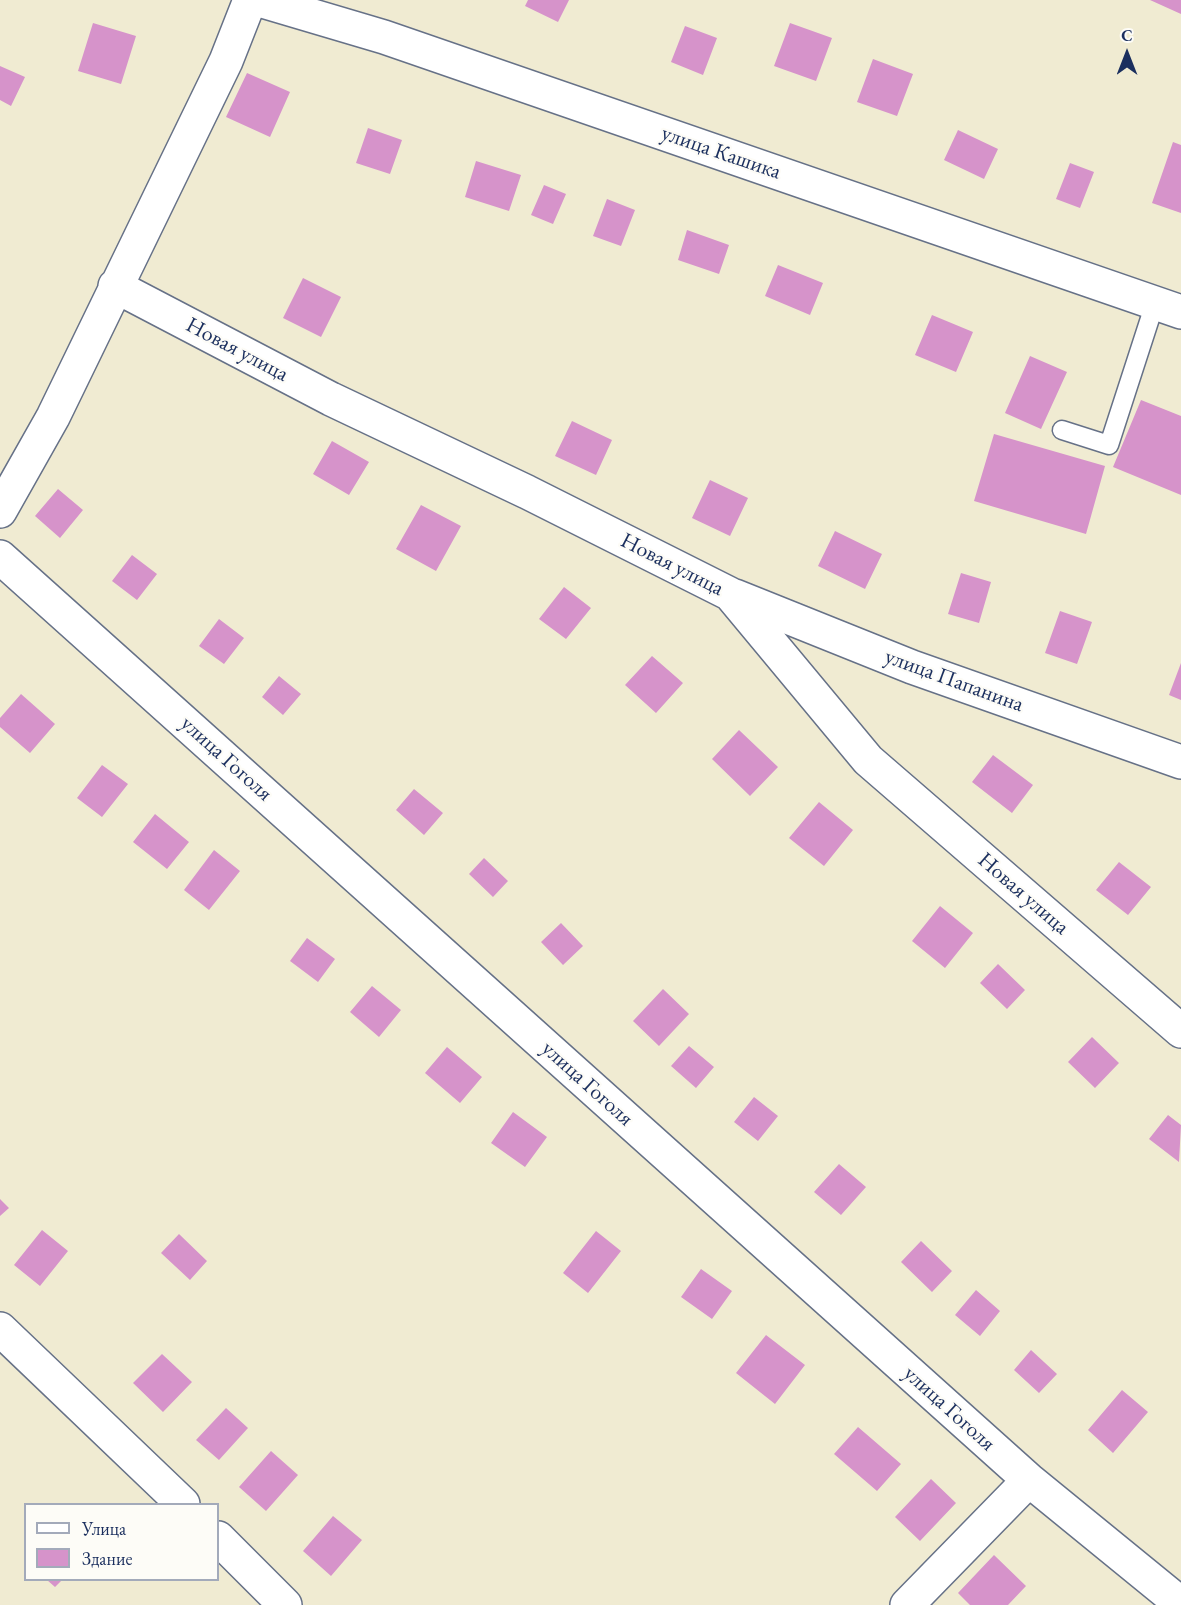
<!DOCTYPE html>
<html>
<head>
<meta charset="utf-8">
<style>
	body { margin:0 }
	#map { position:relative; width:1181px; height:1605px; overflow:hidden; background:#f0ebd2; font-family:"EB Garamond",serif }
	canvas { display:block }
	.legend { position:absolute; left:24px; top:1503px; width:195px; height:78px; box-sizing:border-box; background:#fdfcf7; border:2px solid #a3aaba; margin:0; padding:8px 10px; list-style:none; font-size:18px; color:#1b2f5e }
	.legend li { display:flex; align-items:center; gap:12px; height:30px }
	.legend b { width:30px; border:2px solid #a3aaba }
	.north { position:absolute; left:1097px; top:24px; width:60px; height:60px; -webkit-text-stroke:4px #fdfcf7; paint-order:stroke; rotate:0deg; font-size:16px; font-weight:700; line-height:24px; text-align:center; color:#1b2f5e }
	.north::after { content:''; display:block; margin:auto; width:21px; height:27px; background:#1b2f5e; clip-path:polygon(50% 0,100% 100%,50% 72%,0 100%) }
</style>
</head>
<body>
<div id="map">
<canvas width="1181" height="1605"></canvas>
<ul class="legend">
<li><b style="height:8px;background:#fff"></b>Улица</li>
<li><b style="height:16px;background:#d693ca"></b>Здание</li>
</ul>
<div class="north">С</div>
</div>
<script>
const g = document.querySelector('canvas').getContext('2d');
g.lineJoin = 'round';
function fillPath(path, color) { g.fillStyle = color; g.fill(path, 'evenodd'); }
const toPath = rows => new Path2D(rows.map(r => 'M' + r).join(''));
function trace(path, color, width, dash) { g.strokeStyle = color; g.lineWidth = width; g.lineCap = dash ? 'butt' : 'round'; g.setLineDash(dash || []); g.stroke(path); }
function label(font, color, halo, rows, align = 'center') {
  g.font = font + ' "EB Garamond",serif'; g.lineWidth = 4.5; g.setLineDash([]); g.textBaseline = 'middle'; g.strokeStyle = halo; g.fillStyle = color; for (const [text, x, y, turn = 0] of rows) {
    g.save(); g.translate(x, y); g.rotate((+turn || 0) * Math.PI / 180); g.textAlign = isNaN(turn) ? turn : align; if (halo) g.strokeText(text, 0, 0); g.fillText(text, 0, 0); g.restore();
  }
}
const building = toPath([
	[528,0,569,0,558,22,525,6],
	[1150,0,1181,0,1181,14],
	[93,23,136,36,121,84,78,71],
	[790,23,832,38,816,81,774,66],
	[685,26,717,38,703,75,671,62],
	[873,59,913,74,897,116,857,102],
	[0,66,25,77,11,106,0,100],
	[247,73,290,92,270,137,226,117],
	[368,128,402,140,390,174,356,163],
	[958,130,998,149,984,179,944,160],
	[1173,142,1181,145,1181,213,1152,203],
	[476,161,521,175,509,211,465,197],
	[1070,163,1094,172,1080,208,1056,199],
	[544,185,566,194,553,224,531,215],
	[607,199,635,210,621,246,593,236],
	[687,230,729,245,719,274,678,260],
	[778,265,823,283,810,315,765,296],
	[303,278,341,297,321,337,283,318],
	[932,315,973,332,956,372,915,355],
	[1030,356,1067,372,1041,429,1005,413],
	[1141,400,1181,416,1181,495,1113,467],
	[572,421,612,440,596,475,555,456],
	[994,434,1105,466,1086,534,974,501],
	[332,441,369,462,349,495,313,474],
	[710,480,748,498,730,536,692,518],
	[58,489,83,510,60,538,35,516],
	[421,505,461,526,436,571,396,549],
	[835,531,882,554,865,589,818,566],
	[132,555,157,574,137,600,112,581],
	[961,573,991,582,979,623,948,614],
	[564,587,591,608,566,639,539,619],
	[1060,611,1092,622,1077,664,1045,653],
	[219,619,244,638,224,664,199,646],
	[652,656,683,683,656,713,625,685],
	[1181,663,1181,700,1169,695],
	[279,676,301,694,283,715,262,697],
	[21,694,55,724,30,753,0,727,0,718],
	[739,730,778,767,750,796,712,759],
	[993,755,1033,785,1012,813,972,782],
	[102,765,128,784,102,817,77,798],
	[414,789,443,813,424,835,396,810],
	[819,802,853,830,824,866,789,838],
	[155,814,189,842,167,869,133,842],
	[214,850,240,871,209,910,184,890],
	[484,858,508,881,493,897,469,874],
	[1119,862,1151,887,1128,915,1096,890],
	[940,906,973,933,945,968,912,941],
	[561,923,583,946,563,965,541,942],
	[307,938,335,959,318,982,290,961],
	[998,964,1025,990,1007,1009,980,983],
	[372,986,401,1010,379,1037,350,1012],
	[663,989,689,1014,659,1046,633,1021],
	[1092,1037,1119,1063,1095,1088,1068,1062],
	[689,1046,714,1067,696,1088,671,1066],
	[447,1047,482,1077,460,1103,425,1073],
	[754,1097,778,1116,758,1141,734,1122],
	[513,1112,547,1137,525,1167,491,1143],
	[1168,1115,1181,1125,1179,1162,1149,1139],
	[839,1164,866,1187,841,1215,814,1192],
	[0,1199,9,1208,0,1216],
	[42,1230,68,1251,40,1286,14,1265],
	[596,1231,621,1251,588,1293,563,1273],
	[179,1234,207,1261,190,1280,161,1253],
	[921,1241,952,1271,932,1292,901,1262],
	[701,1269,732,1291,712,1319,681,1297],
	[976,1290,1000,1311,980,1336,955,1315],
	[766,1335,805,1365,775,1404,736,1373],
	[1031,1350,1057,1374,1039,1393,1014,1370],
	[162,1354,192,1382,163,1412,133,1383],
	[1122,1390,1148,1412,1113,1453,1088,1430],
	[226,1408,248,1428,219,1460,196,1440],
	[858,1427,901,1464,877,1491,834,1454],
	[271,1451,298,1475,266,1511,239,1487],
	[931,1479,956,1503,920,1541,895,1517],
	[333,1516,362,1540,331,1576,303,1551],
	[994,1555,1026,1586,1008,1605,970,1605,958,1593],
	[47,1580,62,1580,55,1587]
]);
const lane = toPath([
	[1062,430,1109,445,1155,303]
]);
const street = toPath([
	[115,286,331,399,527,492,730,594,868,760,1181,1031],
	[0,511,53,417,226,61,250,0],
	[0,557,1029,1480,1181,1604],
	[735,596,912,667,1181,762],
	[0,1329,183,1504],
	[218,1538,285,1605],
	[907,1605,1029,1480]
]);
const highway = toPath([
	[259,0,384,37,1181,312]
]);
const streetNames = [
	["улица Кашика",721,153,19],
	["Новая улица",237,350,28],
	["Новая улица",672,565,27],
	["улица Папанина",954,681,20],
	["улица Гоголя",226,759,42],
	["Новая улица",1023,894,41],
	["улица Гоголя",587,1084,42],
	["улица Гоголя",949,1409,42]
];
fillPath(building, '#d693ca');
trace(lane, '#667187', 21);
trace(street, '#667187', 36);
trace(highway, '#667187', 36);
trace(lane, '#fff', 18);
trace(street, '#fff', 33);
trace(highway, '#fff', 33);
label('22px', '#1b2f5e', '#fdfcf7', streetNames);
</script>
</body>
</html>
